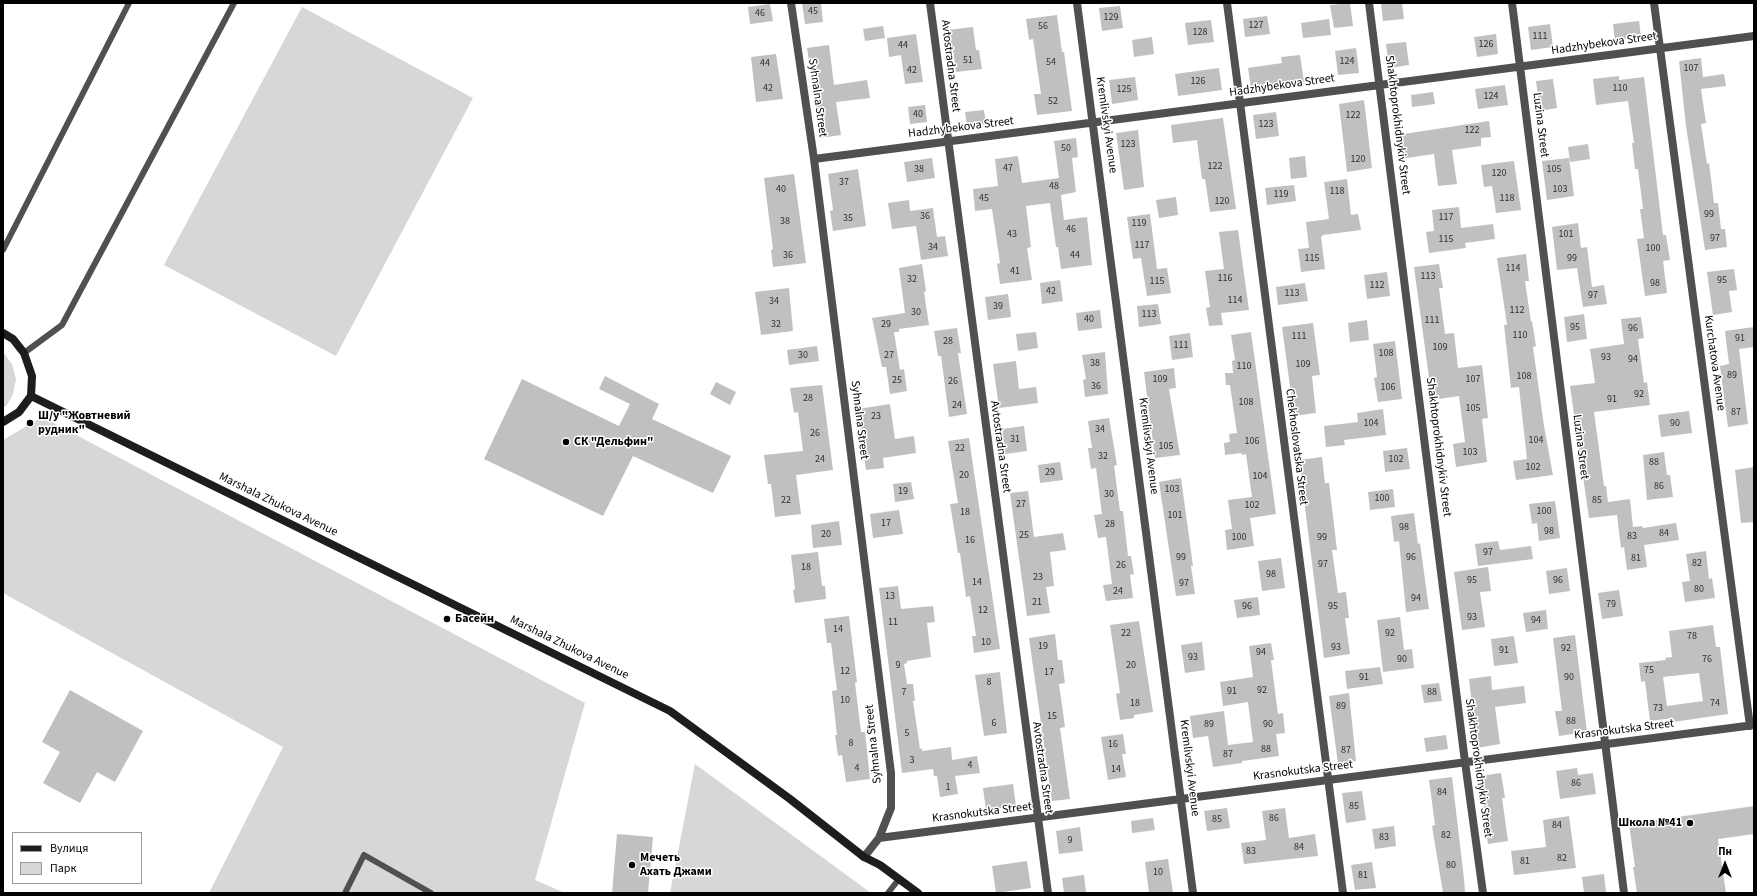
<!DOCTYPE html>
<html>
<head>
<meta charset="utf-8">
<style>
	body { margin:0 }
	#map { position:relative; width:1757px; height:896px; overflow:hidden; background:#fff; font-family:"Source Sans 3",sans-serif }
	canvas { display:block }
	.frame { position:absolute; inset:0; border:4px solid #000; pointer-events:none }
	.legend { position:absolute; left:12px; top:832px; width:130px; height:52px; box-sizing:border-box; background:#fff; border:1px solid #999; margin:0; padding:5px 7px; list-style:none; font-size:12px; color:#000 }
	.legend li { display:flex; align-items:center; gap:8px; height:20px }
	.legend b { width:20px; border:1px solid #999 }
	.north { position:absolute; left:1705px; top:844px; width:40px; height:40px; -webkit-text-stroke:3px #fff; paint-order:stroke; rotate:0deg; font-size:11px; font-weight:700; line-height:16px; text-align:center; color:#000 }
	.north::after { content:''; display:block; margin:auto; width:14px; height:18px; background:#000; clip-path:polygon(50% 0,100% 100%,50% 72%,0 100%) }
</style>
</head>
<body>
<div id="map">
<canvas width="1757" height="896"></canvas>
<div class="frame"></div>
<ul class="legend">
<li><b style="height:5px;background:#1d1d1d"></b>Вулиця</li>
<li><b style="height:11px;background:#d7d7d7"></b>Парк</li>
</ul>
<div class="north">Пн</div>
</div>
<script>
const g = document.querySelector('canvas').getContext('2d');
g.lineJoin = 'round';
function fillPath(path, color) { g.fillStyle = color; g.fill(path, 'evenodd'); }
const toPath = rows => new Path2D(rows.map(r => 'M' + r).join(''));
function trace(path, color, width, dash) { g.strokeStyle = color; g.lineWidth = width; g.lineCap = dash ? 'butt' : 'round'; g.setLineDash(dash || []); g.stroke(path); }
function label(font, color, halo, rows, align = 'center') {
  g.font = font + ' "Source Sans 3",sans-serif'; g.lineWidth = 3; g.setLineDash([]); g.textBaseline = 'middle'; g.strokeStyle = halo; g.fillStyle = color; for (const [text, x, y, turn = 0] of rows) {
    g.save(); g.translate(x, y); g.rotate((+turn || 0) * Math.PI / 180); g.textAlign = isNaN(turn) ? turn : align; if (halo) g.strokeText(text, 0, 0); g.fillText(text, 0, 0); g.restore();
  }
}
const green = toPath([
	[302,7,473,98,336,356,164,265],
	[3,352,12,364,16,379,13,394,7,405,3,408],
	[42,417,585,703,535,880,565,893,209,893,283,747,3,593,3,440],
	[695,764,871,893,670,893]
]);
const building = toPath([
	[802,3,821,3,823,22,805,24],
	[1350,3,1353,26,1334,28,1330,5],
	[1381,3,1402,3,1404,19,1383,21],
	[770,4,773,21,750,24,748,7],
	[1120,6,1123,28,1102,31,1099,8],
	[1057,15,1062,52,1064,52,1072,111,1037,115,1034,94,1041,94,1033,39,1029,40,1026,19],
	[1267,16,1270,34,1245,37,1243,19],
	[1329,19,1331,35,1303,38,1301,23],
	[1211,20,1214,42,1188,45,1185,23],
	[1639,21,1641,37,1615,40,1613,24],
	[1550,24,1553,47,1531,50,1528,27],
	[883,26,885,38,865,41,863,29],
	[973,27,976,50,979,50,982,69,956,72,953,49,950,50,947,30],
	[916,34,923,82,905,84,901,55,889,57,887,38],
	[1496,34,1498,54,1477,57,1474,37],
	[1152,37,1154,54,1134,57,1132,40],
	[1406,42,1409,65,1389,68,1386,44],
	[829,45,834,85,867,80,870,98,836,102,841,135,821,138,807,48],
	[1356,48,1359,73,1338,75,1335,51],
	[776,54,783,99,756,102,751,57],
	[1300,55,1304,82,1251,88,1248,68,1282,63,1281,57],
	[1701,58,1703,77,1724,74,1726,86,1701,89,1706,123,1701,124,1707,164,1709,163,1714,203,1718,203,1721,229,1725,229,1727,247,1705,250,1686,126,1679,61],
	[1219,68,1222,90,1178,96,1175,74],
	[1619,76,1619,80,1644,77,1663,235,1666,235,1670,260,1663,261,1667,293,1645,296,1637,239,1644,238,1640,209,1643,209,1638,169,1635,169,1632,143,1634,143,1628,101,1596,105,1593,79],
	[1135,77,1138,100,1112,104,1109,80],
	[1553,79,1557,108,1540,111,1536,81],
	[1505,85,1508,105,1478,109,1475,89],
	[1433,92,1435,104,1412,107,1411,95],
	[1364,100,1372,168,1347,172,1339,104],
	[925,105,927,122,910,124,908,107],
	[984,110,986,124,967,126,965,112],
	[1276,112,1279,136,1256,139,1253,115],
	[1223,118,1236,209,1210,212,1205,179,1202,179,1197,140,1173,143,1171,125],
	[1489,121,1491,137,1481,138,1481,146,1452,150,1457,184,1438,186,1434,154,1400,159,1397,135],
	[1138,130,1144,187,1124,190,1116,133],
	[1076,138,1078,157,1072,158,1076,192,1061,195,1064,220,1087,217,1092,265,1061,269,1058,247,1056,247,1050,203,1026,206,1031,247,1027,248,1032,280,1000,284,997,264,1000,263,992,209,975,211,973,189,998,186,995,159,1018,156,1022,183,1059,178,1054,141],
	[1588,144,1590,159,1570,162,1568,147],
	[1305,156,1307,177,1291,179,1289,158],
	[932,158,935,178,907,182,904,162],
	[1569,158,1574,196,1547,200,1542,161],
	[1514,161,1521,210,1496,213,1492,186,1484,187,1481,165],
	[858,169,866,226,833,231,830,211,833,210,828,174],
	[794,174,806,263,773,267,771,250,773,249,764,178],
	[1347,179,1351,215,1358,214,1361,230,1323,235,1321,237,1325,269,1301,272,1298,249,1309,248,1306,222,1329,219,1324,182],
	[1294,185,1296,201,1267,205,1265,188],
	[1176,197,1178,215,1159,218,1156,200],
	[909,200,910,211,933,208,937,237,945,236,948,256,921,260,916,226,892,229,888,203],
	[1459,207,1461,228,1493,224,1495,239,1465,243,1466,248,1429,253,1426,232,1434,231,1432,210],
	[1150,214,1157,269,1167,268,1171,293,1147,296,1141,258,1133,259,1127,217],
	[1578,223,1581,248,1587,247,1592,287,1604,285,1607,304,1583,307,1577,268,1557,270,1552,227],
	[1238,230,1249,310,1221,313,1223,325,1209,326,1206,308,1210,307,1205,271,1224,269,1219,232],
	[1526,254,1529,281,1525,281,1531,322,1532,321,1536,346,1533,347,1544,426,1553,475,1516,480,1513,461,1527,459,1519,387,1511,388,1504,325,1507,325,1497,258],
	[922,264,926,291,924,292,929,325,899,329,899,332,894,332,900,370,904,369,907,391,890,394,886,367,882,367,872,318,905,313,899,268],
	[1439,264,1443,288,1439,288,1445,334,1454,333,1458,368,1482,365,1488,418,1482,419,1487,462,1456,467,1453,444,1465,442,1459,396,1432,400,1414,267],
	[1734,269,1737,290,1729,291,1732,312,1713,315,1707,272],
	[1387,272,1390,296,1367,299,1364,275],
	[1060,280,1063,301,1042,304,1040,283],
	[1305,283,1308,301,1278,305,1276,287],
	[789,288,793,331,761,335,755,292],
	[1008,294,1011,317,988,320,985,297],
	[1158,304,1161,324,1139,327,1137,306],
	[1100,310,1102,328,1078,331,1076,313],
	[1584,314,1587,339,1567,342,1564,317],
	[1641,317,1644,338,1638,339,1644,383,1647,382,1650,405,1594,412,1604,486,1606,486,1608,502,1630,499,1633,527,1642,526,1643,528,1676,523,1679,540,1644,545,1647,567,1627,570,1624,547,1621,548,1617,515,1589,518,1570,386,1595,383,1590,349,1624,344,1621,319],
	[1367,320,1369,340,1350,342,1348,323],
	[1313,323,1320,375,1312,376,1316,413,1294,416,1282,327],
	[1754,327,1754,347,1739,349,1748,424,1728,427,1720,366,1729,364,1725,331],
	[957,328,961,353,958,353,967,414,949,417,941,356,938,356,934,331],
	[1036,332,1038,348,1018,351,1016,334],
	[1251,332,1276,514,1250,518,1254,546,1227,550,1225,530,1232,529,1228,500,1252,497,1246,454,1242,455,1241,453,1225,455,1224,443,1230,442,1229,434,1237,433,1230,385,1226,385,1225,373,1233,373,1232,361,1235,360,1231,335],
	[1190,333,1193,357,1172,360,1169,336],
	[1395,341,1402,399,1378,402,1374,378,1377,377,1373,344],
	[817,346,819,361,789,365,787,350],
	[1105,352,1108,394,1085,397,1083,380,1086,379,1082,355],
	[1016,361,1019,389,1036,387,1038,403,999,408,993,364],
	[1174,368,1176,388,1169,389,1180,455,1155,458,1144,372],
	[605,376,659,404,652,419,731,456,713,493,633,456,603,516,484,459,522,379,619,426,630,404,599,389],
	[716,382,736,392,730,405,710,394],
	[822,385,833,470,796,475,801,514,775,517,771,484,768,484,764,455,803,451,798,412,794,413,790,388],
	[890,404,895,439,914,436,916,453,883,458,884,468,866,470,858,409],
	[1383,409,1386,435,1344,440,1345,445,1326,447,1324,426,1358,422,1357,413],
	[1689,411,1692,433,1661,437,1658,415],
	[1109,418,1117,465,1114,466,1120,511,1123,511,1128,556,1131,556,1134,574,1130,575,1133,598,1106,601,1103,585,1112,584,1106,537,1098,538,1094,515,1102,514,1096,468,1091,469,1088,448,1092,448,1088,421],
	[1024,426,1027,451,1005,454,1002,429],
	[969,438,1000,649,974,653,972,636,976,636,970,596,966,597,960,553,958,553,950,504,958,503,948,441],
	[1407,448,1410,469,1385,472,1383,451],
	[1664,452,1667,475,1670,475,1673,497,1647,500,1643,455],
	[1322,457,1325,483,1329,483,1337,550,1332,550,1338,593,1346,592,1349,618,1345,618,1350,654,1324,658,1299,460],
	[1060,462,1063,480,1040,483,1038,465],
	[1754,467,1754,522,1741,523,1735,470],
	[1181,478,1193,566,1191,566,1195,594,1176,596,1159,482],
	[911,482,914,499,895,502,893,484],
	[1393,489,1395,507,1370,510,1368,492],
	[1028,491,1034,537,1063,533,1066,550,1050,552,1054,586,1046,587,1050,613,1027,616,1010,493],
	[1555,501,1560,538,1539,541,1537,523,1532,524,1529,504],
	[899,510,903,534,873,538,870,514],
	[1414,513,1418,544,1420,543,1429,609,1406,612,1399,541,1394,542,1391,516],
	[839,521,842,545,813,548,811,525],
	[1498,541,1500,550,1531,546,1533,559,1478,566,1475,544],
	[1706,551,1709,579,1712,578,1715,598,1685,602,1682,582,1690,581,1686,554],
	[818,552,822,586,825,586,826,599,795,603,793,590,795,589,791,555],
	[1281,558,1285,588,1262,591,1258,561],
	[1488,567,1491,591,1480,592,1485,627,1462,630,1454,572],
	[1567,568,1570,591,1549,594,1546,571],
	[898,586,901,609,933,606,935,622,927,623,931,657,907,661,907,663,904,664,907,684,913,684,915,701,913,701,920,749,922,748,922,751,951,747,952,760,977,756,980,773,955,776,958,794,940,797,937,776,934,776,933,769,902,773,879,588],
	[1619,590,1623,616,1602,619,1598,593],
	[1258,597,1260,615,1237,618,1234,600],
	[1546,610,1548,629,1526,632,1523,613],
	[849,616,857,682,855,683,861,732,865,732,870,779,846,782,842,755,838,756,835,735,837,735,832,691,837,690,831,643,827,643,824,619],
	[1400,617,1404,650,1412,649,1414,668,1383,672,1377,620],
	[1139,621,1153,712,1134,715,1134,718,1120,720,1116,694,1120,693,1110,625],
	[1713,625,1716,647,1720,647,1728,714,1673,722,1673,718,1650,721,1645,681,1641,682,1639,663,1666,660,1665,658,1672,657,1669,631],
	[1699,673,1703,701,1667,706,1663,677],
	[1055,634,1058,660,1062,660,1065,683,1059,684,1065,727,1060,728,1070,799,1052,801,1029,638],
	[1575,635,1587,732,1559,736,1555,711,1562,711,1553,638],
	[1514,636,1518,663,1494,666,1491,639],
	[1202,642,1205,670,1185,673,1181,645],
	[1271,643,1274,660,1271,660,1278,714,1283,713,1285,733,1276,734,1279,756,1242,761,1242,763,1213,767,1208,736,1193,738,1190,716,1224,711,1228,745,1253,742,1248,702,1223,706,1220,682,1253,677,1249,646],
	[1380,667,1383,684,1347,689,1345,671],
	[1000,672,1007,733,984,736,975,675],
	[1491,676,1492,690,1524,686,1526,703,1495,707,1500,744,1477,748,1469,679],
	[1439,683,1442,701,1424,703,1421,685],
	[70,690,143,731,115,782,97,772,80,803,43,783,60,752,42,742],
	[1349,693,1356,761,1338,764,1329,696],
	[1123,734,1126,754,1122,754,1126,777,1108,780,1101,737],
	[1446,735,1448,749,1426,752,1424,738],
	[1577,768,1578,775,1593,773,1596,794,1560,799,1556,771],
	[1501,773,1505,798,1502,798,1508,841,1488,844,1480,776],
	[1452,777,1464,879,1465,893,1443,893,1432,826,1435,825,1429,780],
	[1013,784,1016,806,986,810,983,788],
	[1362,791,1366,820,1346,823,1342,793],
	[1754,806,1754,834,1718,839,1726,893,1637,893,1633,867,1635,867,1629,824],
	[1227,808,1230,828,1207,831,1204,811],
	[1285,808,1289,838,1315,834,1318,856,1244,864,1241,843,1266,840,1262,811],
	[1569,816,1576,868,1514,875,1511,851,1546,847,1543,820],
	[1153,818,1155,830,1132,833,1131,821],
	[1394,826,1396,846,1375,849,1372,829],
	[1080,827,1083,851,1059,854,1056,831],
	[617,834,653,837,648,893,612,893],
	[1168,859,1173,893,1149,893,1145,862],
	[1027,861,1031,888,996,893,992,866],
	[1372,862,1376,888,1355,890,1351,865],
	[1604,874,1606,893,1584,893,1582,877],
	[1084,875,1086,893,1064,893,1062,878]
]);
const lane = toPath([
	[3,250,129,3],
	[24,353,62,325,234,3],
	[345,893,364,855,431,893],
	[888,893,899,879]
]);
const street = toPath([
	[791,3,814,159,891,773,891,808,879,838],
	[930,3,1048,893],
	[1077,3,1193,893],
	[1227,3,1343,893],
	[1369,3,1465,762,1483,893],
	[1512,3,1624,893],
	[1654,3,1750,726],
	[814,159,1754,36],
	[864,857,879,838,1754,725]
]);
const secondary = toPath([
	[3,333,13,339,24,353,32,376,31,396,19,412,3,422],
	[31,396,670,711,790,799,864,857,880,865,918,893]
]);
const markers = [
	[30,423,4,"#000"],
	[566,442,4,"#000"],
	[447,619,4,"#000"],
	[1690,823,4,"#000"],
	[632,865,4,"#000"]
];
const numberNames = [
	["45",813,12],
	["46",760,14],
	["129",1111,18],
	["127",1256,26],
	["56",1043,27],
	["128",1200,33],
	["111",1540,37],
	["126",1486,45],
	["44",903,46],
	["51",968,61],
	["124",1347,62],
	["54",1051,63],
	["44",765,64],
	["107",1691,69],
	["42",912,71],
	["126",1198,82],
	["42",768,89],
	["110",1620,89],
	["125",1124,90],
	["124",1491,97],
	["52",1053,102],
	["40",918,115],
	["122",1353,116],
	["123",1266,125],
	["122",1472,131],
	["123",1128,145],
	["50",1066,149],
	["120",1358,160],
	["122",1215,167],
	["47",1008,169],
	["38",919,170],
	["105",1554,170],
	["120",1499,174],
	["37",844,183],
	["48",1054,187],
	["40",781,190],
	["103",1560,190],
	["118",1337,192],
	["119",1281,195],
	["45",984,199],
	["118",1507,199],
	["120",1222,202],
	["99",1709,215],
	["36",925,217],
	["117",1446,218],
	["35",848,219],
	["38",785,222],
	["119",1139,224],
	["46",1071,230],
	["43",1012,235],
	["101",1566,235],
	["97",1715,239],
	["115",1446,240],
	["117",1142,246],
	["34",933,248],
	["100",1653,249],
	["36",788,256],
	["44",1075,256],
	["115",1312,259],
	["99",1572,259],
	["114",1513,269],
	["41",1015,272],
	["113",1428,277],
	["116",1225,279],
	["32",912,280],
	["95",1722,281],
	["115",1157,282],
	["98",1655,284],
	["112",1377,286],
	["42",1051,292],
	["113",1292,294],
	["97",1593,296],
	["114",1235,301],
	["34",774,302],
	["39",998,307],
	["112",1517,311],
	["30",916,313],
	["113",1149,315],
	["40",1089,320],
	["111",1432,321],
	["32",776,325],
	["29",886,325],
	["95",1575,328],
	["96",1633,329],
	["110",1520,336],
	["111",1299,337],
	["91",1740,339],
	["28",948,342],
	["111",1181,346],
	["109",1440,348],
	["108",1386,354],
	["30",803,356],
	["27",889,356],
	["93",1606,358],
	["94",1633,360],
	["38",1095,364],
	["109",1303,365],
	["110",1244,367],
	["89",1732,376],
	["108",1524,377],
	["109",1160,380],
	["107",1473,380],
	["25",897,381],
	["26",953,382],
	["36",1096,387],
	["106",1388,388],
	["92",1639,395],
	["28",808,399],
	["91",1612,400],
	["108",1246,403],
	["24",957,406],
	["105",1473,409],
	["87",1736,413],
	["23",876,417],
	["104",1371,424],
	["90",1675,424],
	["34",1100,430],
	["26",815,434],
	["31",1015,440],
	["104",1536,441],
	["106",1252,442],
	["105",1166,447],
	["22",960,449],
	["103",1470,453],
	["32",1103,457],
	["24",820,460],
	["102",1396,460],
	["88",1654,463],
	["102",1533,468],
	["29",1050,473],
	["20",964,476],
	["104",1260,477],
	["86",1659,487],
	["103",1172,490],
	["19",903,492],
	["30",1109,495],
	["100",1382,499],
	["22",786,501],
	["85",1597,501],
	["27",1021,505],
	["102",1252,506],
	["100",1544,512],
	["18",965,513],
	["101",1175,516],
	["17",886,524],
	["28",1110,525],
	["98",1404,528],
	["98",1549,532],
	["84",1664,534],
	["20",826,535],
	["25",1024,536],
	["83",1632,537],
	["100",1239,538],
	["99",1322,538],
	["16",970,541],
	["97",1488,553],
	["99",1181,558],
	["96",1411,558],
	["81",1636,559],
	["82",1697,564],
	["97",1323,565],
	["26",1121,566],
	["18",806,568],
	["98",1271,575],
	["23",1038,578],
	["95",1472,581],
	["96",1558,581],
	["14",977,583],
	["97",1184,584],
	["80",1699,590],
	["24",1118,592],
	["13",890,597],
	["94",1416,599],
	["21",1037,603],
	["79",1611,605],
	["96",1247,607],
	["95",1333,607],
	["12",983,611],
	["93",1472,618],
	["94",1536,621],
	["11",893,623],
	["14",838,630],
	["22",1126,634],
	["92",1390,634],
	["78",1692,637],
	["10",986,643],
	["19",1043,647],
	["93",1336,648],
	["92",1566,649],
	["91",1504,651],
	["94",1261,653],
	["93",1193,658],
	["90",1402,660],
	["76",1707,660],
	["9",898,666],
	["20",1131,666],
	["75",1649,671],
	["12",845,672],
	["17",1049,673],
	["91",1364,678],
	["90",1569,678],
	["8",989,683],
	["92",1262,691],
	["91",1232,692],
	["7",904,693],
	["88",1432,693],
	["10",845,701],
	["18",1135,704],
	["74",1715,704],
	["89",1341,707],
	["73",1658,709],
	["15",1052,717],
	["88",1571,722],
	["6",994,724],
	["89",1209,725],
	["90",1268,725],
	["5",907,734],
	["8",851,744],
	["16",1113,745],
	["88",1266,750],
	["87",1346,751],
	["87",1228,755],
	["3",912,761],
	["4",970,766],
	["4",857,769],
	["14",1116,770],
	["86",1576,784],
	["1",948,788],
	["84",1442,793],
	["85",1354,807],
	["86",1274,819],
	["85",1217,820],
	["84",1557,826],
	["82",1446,836],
	["83",1384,838],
	["9",1070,841],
	["84",1299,848],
	["83",1251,852],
	["82",1562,859],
	["81",1525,862],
	["80",1451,866],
	["10",1158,873],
	["81",1363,876]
];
const streetNames = [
	["Hadzhybekova Street",1604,44,-8],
	["Avtostradna Street",950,66,83],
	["Hadzhybekova Street",1282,86,-8],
	["Syhnalna Street",817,98,82],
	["Kremlivskyi Avenue",1106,125,82],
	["Shakhtoprokhidnykiv Street",1397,125,83],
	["Luzina Street",1540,125,83],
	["Hadzhybekova Street",961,128,-7],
	["Kurchatova Avenue",1714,363,82],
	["Syhnalna Street",859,420,83],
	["Kremlivskyi Avenue",1148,446,83],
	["Avtostradna Street",1000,447,82],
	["Chekhoslovatska Street",1296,447,83],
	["Shakhtoprokhidnykiv Street",1438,447,83],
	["Luzina Street",1580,447,83],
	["Marshala Zhukova Avenue",278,505,26],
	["Marshala Zhukova Avenue",569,648,26],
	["Krasnokutska Street",1624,730,-7],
	["Syhnalna Street",874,744,-96],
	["Avtostradna Street",1042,768,82],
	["Kremlivskyi Avenue",1189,768,83],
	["Shakhtoprokhidnykiv Street",1478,768,82],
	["Krasnokutska Street",1303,771,-7],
	["Krasnokutska Street",982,813,-7]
];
const poiNames = [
	["Ш/у \"Жовтневий",38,416],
	["рудник\"",38,430],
	["СК \"Дельфин\"",574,442],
	["Басейн",455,619],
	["Школа №41",1682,823,"right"],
	["Мечеть",640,858],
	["Ахать Джами",640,872]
];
fillPath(green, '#d7d7d7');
fillPath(building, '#c0c0c0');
trace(lane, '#505050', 6);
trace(street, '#505050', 8);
trace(secondary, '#1d1d1d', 8);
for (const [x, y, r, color] of markers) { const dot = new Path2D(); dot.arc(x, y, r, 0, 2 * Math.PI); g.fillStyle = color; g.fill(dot); trace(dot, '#fff', 1.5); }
label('10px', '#303030', null, numberNames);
label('12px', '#000', '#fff', streetNames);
label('bold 12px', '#000', '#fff', poiNames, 'left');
</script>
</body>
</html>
